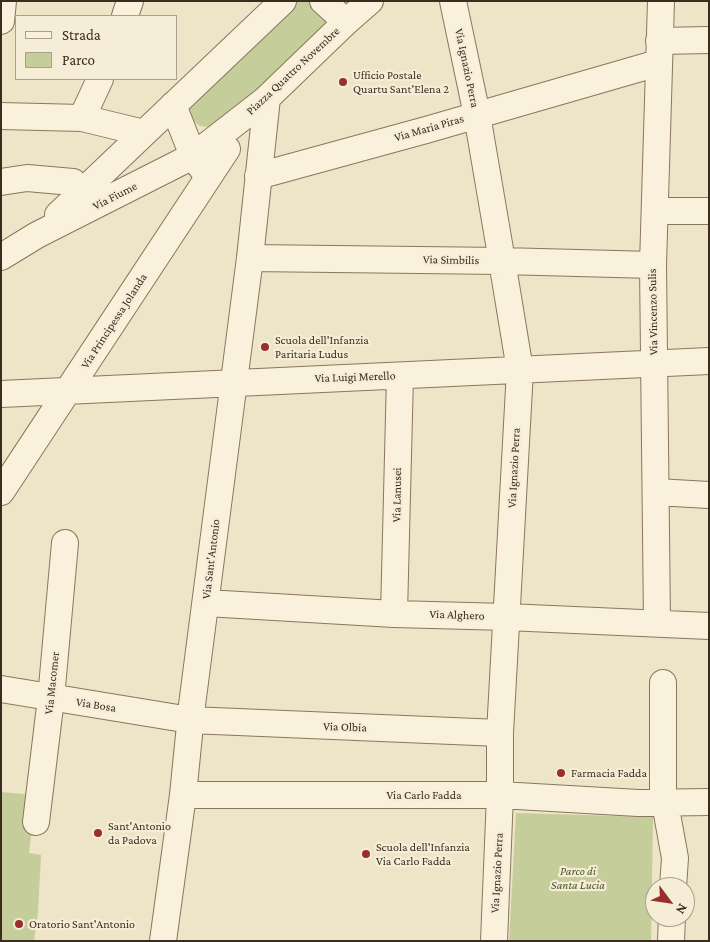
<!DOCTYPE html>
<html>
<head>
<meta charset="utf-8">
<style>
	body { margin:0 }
	#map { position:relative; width:710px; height:942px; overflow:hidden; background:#eee4c7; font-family:"Crimson Pro",serif }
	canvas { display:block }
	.frame { position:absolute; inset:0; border:2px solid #3a2d20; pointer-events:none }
	.legend { position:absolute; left:15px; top:15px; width:162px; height:65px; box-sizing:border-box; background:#f6edd7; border:1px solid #aba08e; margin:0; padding:6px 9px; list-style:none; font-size:15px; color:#3a2d20 }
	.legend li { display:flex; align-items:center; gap:10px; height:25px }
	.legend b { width:25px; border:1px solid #aba08e }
	.north { position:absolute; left:645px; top:877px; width:50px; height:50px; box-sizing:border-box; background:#f6edd7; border:1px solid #aba08e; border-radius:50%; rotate:121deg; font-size:14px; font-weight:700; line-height:20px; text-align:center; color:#3a2d20 }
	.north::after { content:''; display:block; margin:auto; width:18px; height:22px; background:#982f2d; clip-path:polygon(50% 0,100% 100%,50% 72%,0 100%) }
</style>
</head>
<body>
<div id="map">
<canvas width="710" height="942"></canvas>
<div class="frame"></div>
<ul class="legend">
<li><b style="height:6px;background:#f9f1db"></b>Strada</li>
<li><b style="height:14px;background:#c5cd9b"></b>Parco</li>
</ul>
<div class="north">N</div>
</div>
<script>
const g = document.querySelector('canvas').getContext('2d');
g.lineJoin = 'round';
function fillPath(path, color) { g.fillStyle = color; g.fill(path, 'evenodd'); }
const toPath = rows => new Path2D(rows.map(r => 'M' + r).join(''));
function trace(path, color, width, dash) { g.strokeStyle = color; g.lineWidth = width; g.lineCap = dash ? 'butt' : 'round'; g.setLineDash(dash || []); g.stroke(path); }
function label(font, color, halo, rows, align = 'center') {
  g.font = font + ' "Crimson Pro",serif'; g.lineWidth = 4.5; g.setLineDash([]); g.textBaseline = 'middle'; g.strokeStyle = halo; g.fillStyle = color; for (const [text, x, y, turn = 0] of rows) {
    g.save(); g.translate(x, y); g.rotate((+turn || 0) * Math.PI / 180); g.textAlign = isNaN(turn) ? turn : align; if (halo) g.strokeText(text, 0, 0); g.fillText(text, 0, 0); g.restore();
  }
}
const green = toPath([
	[294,1,352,1,235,112,208,127,200,126,193,121,188,113,187,104],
	[1,792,33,795,32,827,29,853,41,855,38,912,34,941,1,941],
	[516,813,653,817,651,941,509,941]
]);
const minor = toPath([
	[323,1,346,22],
	[453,1,477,115,502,261,520,370,500,733,500,795,494,941],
	[125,16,130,1],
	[1,21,3,1],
	[659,41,709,40],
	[173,105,193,156,203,170],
	[1,116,82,118,144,133],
	[82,118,100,79],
	[258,176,426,130,658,63],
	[1,182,27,178,73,182,82,193],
	[655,211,709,211],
	[58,215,283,1],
	[1,257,37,235,193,156,265,100,346,22,370,1],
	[250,258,502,261,653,265],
	[1,394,709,361],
	[1,492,227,149],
	[656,492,709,495],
	[206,603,394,614,507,617,709,626],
	[394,614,400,376],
	[657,623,653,265,661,1],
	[663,683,663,792,675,858,673,887],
	[1,689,190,720,500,733],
	[183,795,500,795,638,803,709,802],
	[36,822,51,698,65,543],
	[163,941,183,795,192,705,250,258,267,98],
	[671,941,672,917]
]);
const markers = [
	[343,82,5,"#982f2d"],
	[265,347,5,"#982f2d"],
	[561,773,5,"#982f2d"],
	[98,833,5,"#982f2d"],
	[366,854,5,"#982f2d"],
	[19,924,5,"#982f2d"]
];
const streetNames = [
	["Via Ignazio Perra",467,68,78],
	["Piazza Quattro Novembre",293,71,-43],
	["Via Maria Piras",429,128,-16],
	["Via Fiume",115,196,-27],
	["Via Simbilis",451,260,1],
	["Via Vincenzo Sulis",653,312,-91],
	["Via Principessa Jolanda",114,321,-57],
	["Via Luigi Merello",355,377,-2],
	["Via Ignazio Perra",514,468,-87],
	["Via Lanusei",397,495,-89],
	["Via Sant'Antonio",211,559,-83],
	["Via Alghero",457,615,2],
	["Via Macomer",52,683,-84],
	["Via Bosa",96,705,9],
	["Via Olbia",345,727,2],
	["Via Carlo Fadda",424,795],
	["Via Ignazio Perra",497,873,-87]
];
const poiNames = [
	["Ufficio Postale",353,75],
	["Quartu Sant'Elena 2",353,89],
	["Scuola dell'Infanzia",275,340],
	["Paritaria Ludus",275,354],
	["Farmacia Fadda",571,773],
	["Sant'Antonio",108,826],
	["da Padova",108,840],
	["Scuola dell'Infanzia",376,847],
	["Via Carlo Fadda",376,861],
	["Oratorio Sant'Antonio",29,924]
];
const parkNames = [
	["Parco di",578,871],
	["Santa Lucia",578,885]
];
fillPath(green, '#c5cd9b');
trace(minor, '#8a765c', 28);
trace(minor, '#f9f1db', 26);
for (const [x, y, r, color] of markers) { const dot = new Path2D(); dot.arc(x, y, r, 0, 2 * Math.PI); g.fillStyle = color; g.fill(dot); trace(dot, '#f6edd7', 2); }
label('12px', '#3a2d20', '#f6edd7', streetNames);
label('12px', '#3a2d20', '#f6edd7', poiNames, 'left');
label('italic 12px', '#495727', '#f6edd7', parkNames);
</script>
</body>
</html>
